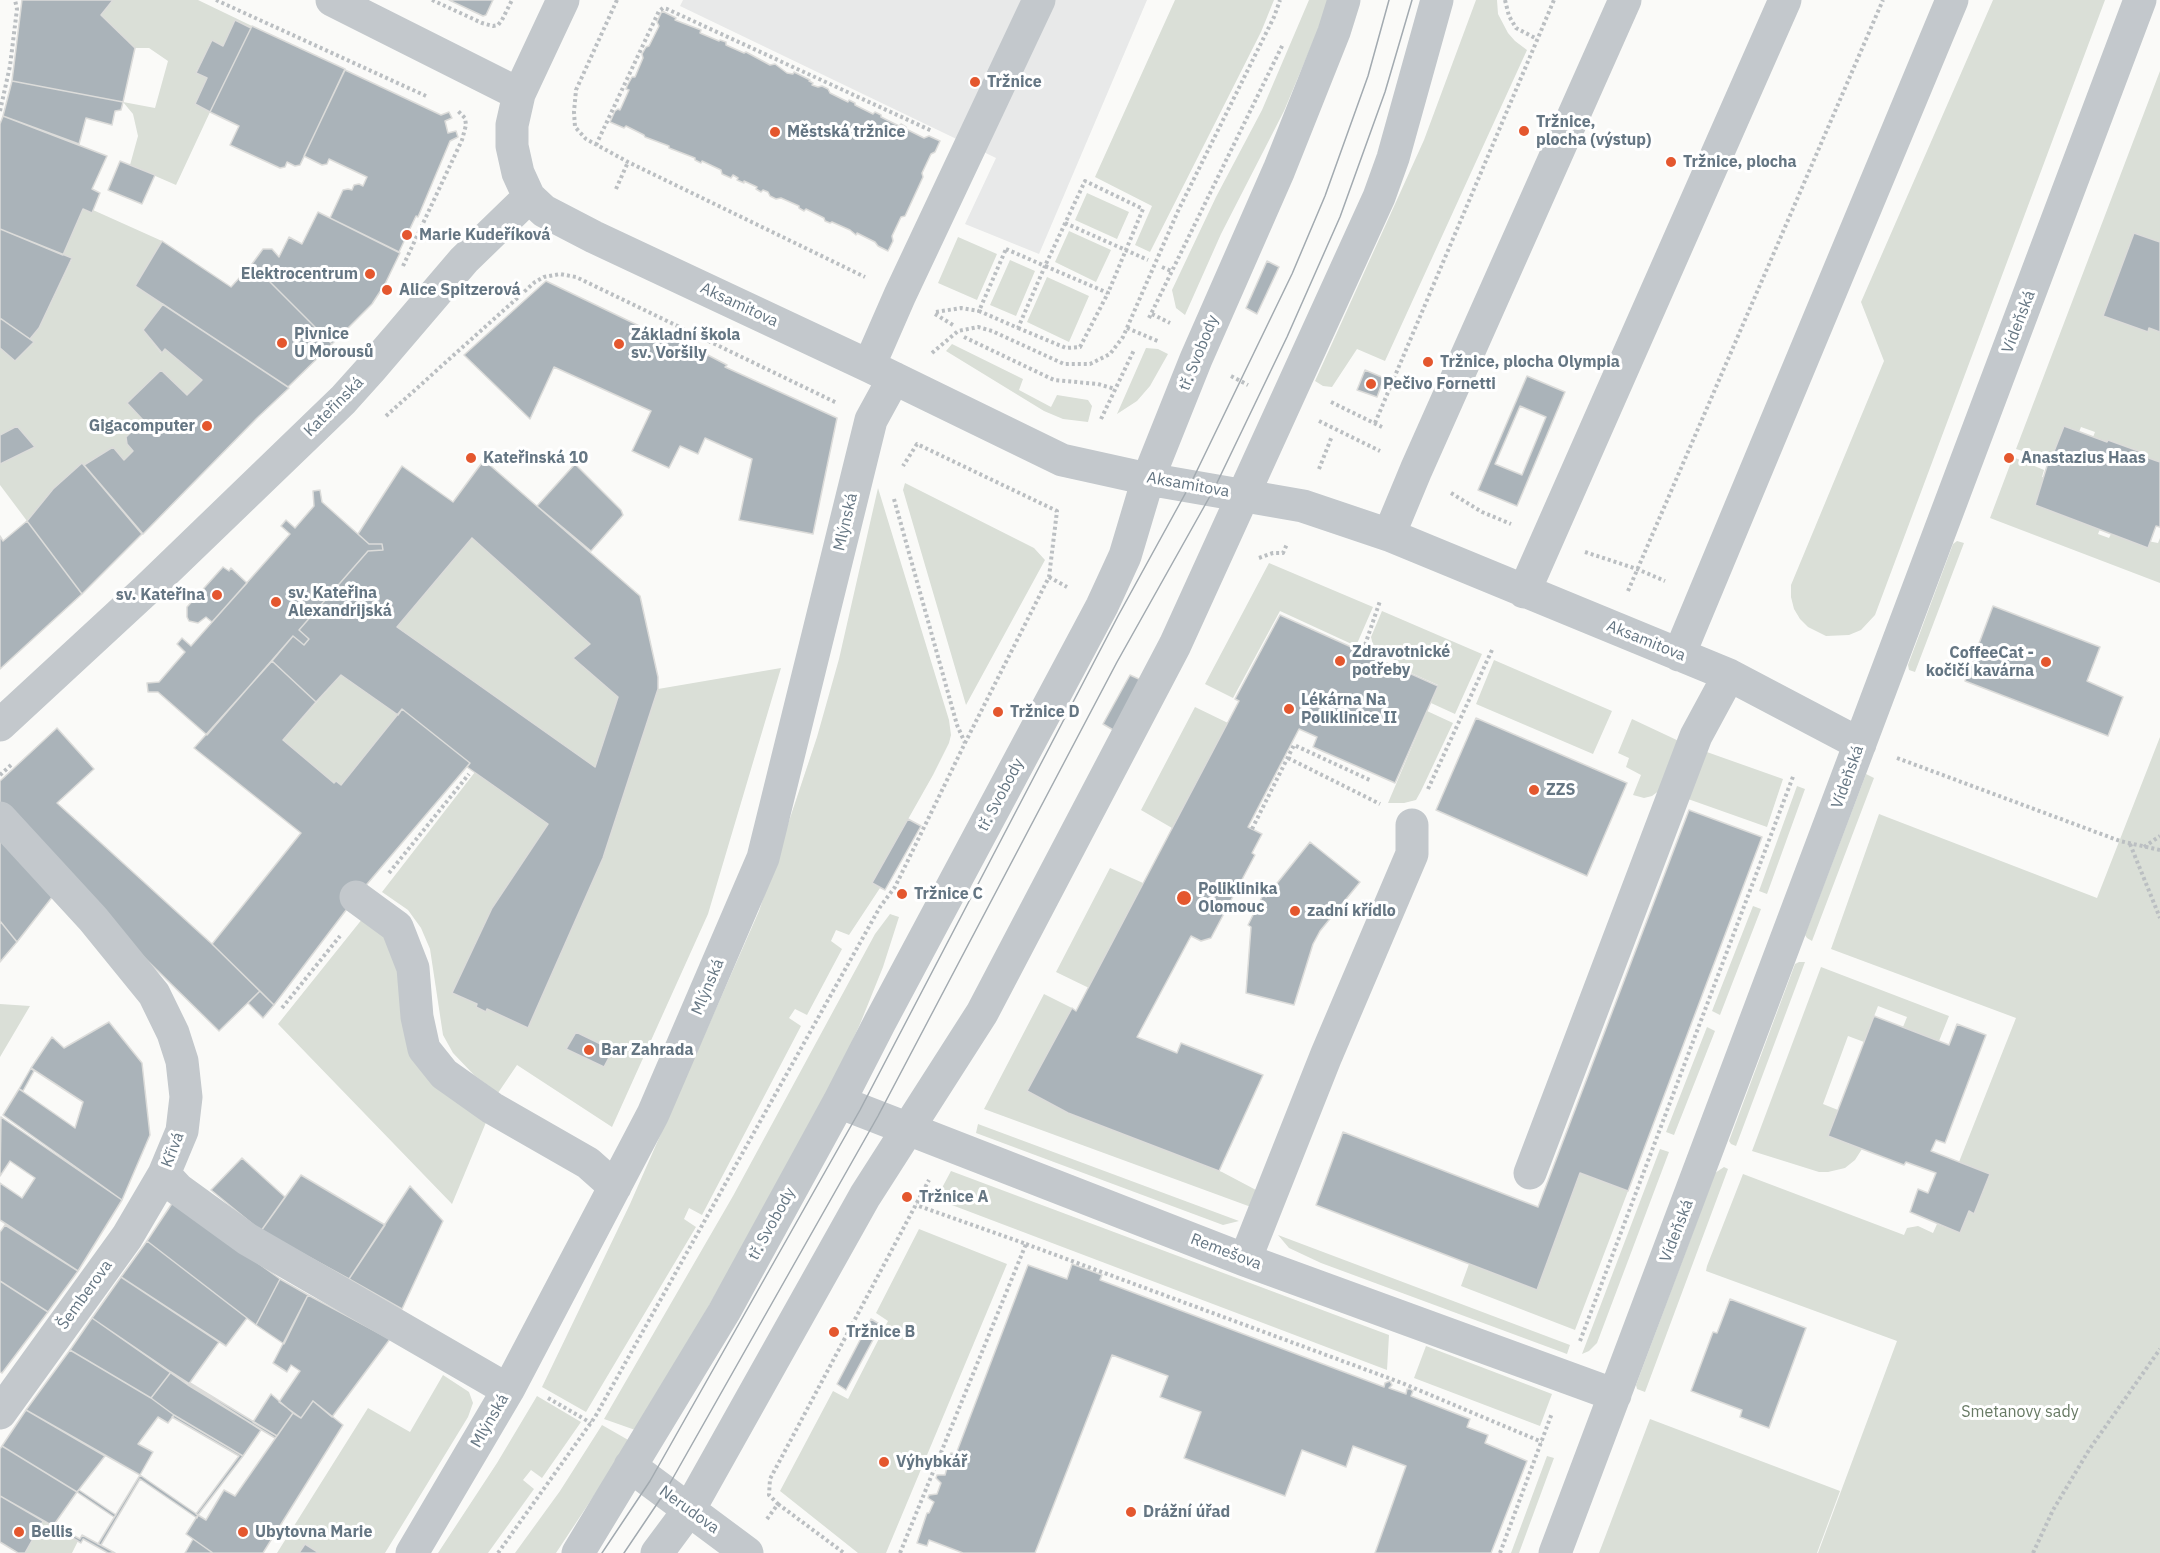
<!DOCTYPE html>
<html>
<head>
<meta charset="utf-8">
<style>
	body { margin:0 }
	canvas { display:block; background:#fafaf8 }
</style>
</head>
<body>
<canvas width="2160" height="1553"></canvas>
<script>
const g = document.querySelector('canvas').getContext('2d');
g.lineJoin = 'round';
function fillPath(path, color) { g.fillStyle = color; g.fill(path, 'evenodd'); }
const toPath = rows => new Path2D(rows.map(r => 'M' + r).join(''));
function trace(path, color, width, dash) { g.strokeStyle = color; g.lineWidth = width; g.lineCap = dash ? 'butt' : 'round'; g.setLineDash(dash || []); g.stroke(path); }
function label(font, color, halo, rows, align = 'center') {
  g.font = font + ' "IBM Plex Sans",sans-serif'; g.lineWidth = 6; g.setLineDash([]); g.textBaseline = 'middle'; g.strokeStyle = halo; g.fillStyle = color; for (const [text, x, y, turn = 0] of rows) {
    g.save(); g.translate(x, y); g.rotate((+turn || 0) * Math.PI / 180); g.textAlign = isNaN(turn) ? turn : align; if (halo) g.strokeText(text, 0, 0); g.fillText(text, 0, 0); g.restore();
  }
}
const built = toPath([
	[683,0,1147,0,1039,254,965,224,996,158,680,6]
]);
const green = toPath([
	[113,0,198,0,252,26,251,28,235,21,223,46,212,41,196,72,207,78,195,104,210,112,176,185,130,165,138,136,133,114,123,102,155,108,168,61,149,48,135,48,101,15],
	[1175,0,1274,0,1261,32,1150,252,1135,245,1152,206,1095,177],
	[1309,0,1328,0,1320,25,1284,111,1221,234,1185,315,1176,308,1172,290,1216,197,1262,110],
	[1476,0,1497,0,1498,14,1508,33,1515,41,1527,50,1385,361,1357,349,1332,387,1323,386,1315,381,1424,140],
	[1993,0,2105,0,1875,615,1861,630,1849,635,1826,636,1808,627,1800,619,1794,609,1791,597,1791,585,1884,361,1861,302],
	[2160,71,2160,462,2143,456,2144,453,2109,440,2107,442,2093,437,2095,432,2081,427,2079,432,2064,426,2053,454,2051,453,2049,459,2016,449],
	[1087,193,1129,212,1117,239,1075,220],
	[83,209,92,213,93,210,162,241,135,286,163,304,143,330,161,353,165,349,202,380,187,395,161,370,127,403,143,420,126,437,127,444,133,451,124,460,113,447,84,465,82,463,53,489,27,521,0,485,0,464,34,447,17,426,0,435,0,348,15,360,34,342,30,339,39,328,72,259,63,255],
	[1069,231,1111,250,1096,282,1055,262],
	[958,237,997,254,977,300,938,283],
	[1010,260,1035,271,1016,316,990,305],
	[1047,277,1089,296,1069,342,1027,322],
	[952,344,1023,379,1019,390,1051,407,1057,395,1088,400,1092,406,1088,422,1063,419,1044,411,946,351],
	[1146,348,1158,349,1168,354,1150,386,1137,401,1117,414],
	[2013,457,2044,470,2042,477,2045,478,2035,505,2100,529,2098,534,2109,538,2111,534,2158,543,2160,538,2160,583,1990,518],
	[905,483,1034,548,1045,560,966,705,903,490],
	[878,488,949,720,951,735,949,743,933,775,872,883,880,888,849,935,836,930,831,941,842,949,807,1015,795,1009,789,1018,801,1026,702,1215,689,1208,684,1219,696,1227,586,1412,542,1387,630,1204,759,911,817,737,839,659],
	[472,538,590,644,573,658,618,697,595,767,397,627],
	[1957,541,1964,543,1915,672,1909,670,1908,665,1953,544],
	[1269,563,1373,607,1356,646,1280,611,1233,698,1205,684],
	[1382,611,1482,654,1455,714,1431,703,1438,685,1391,664,1394,656,1373,645,1371,637],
	[1494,660,1612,711,1593,754,1476,704],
	[781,668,708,914,612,1127,517,1065,498,1093,474,1075,453,1053,443,1035,430,949,421,928,408,910,382,892,475,772,548,824,492,908,453,993,477,1004,476,1007,486,1012,487,1009,528,1028,603,858,658,689],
	[341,675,398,715,341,785,336,781,334,783,283,740],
	[1195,707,1228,723,1172,828,1141,810],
	[1427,711,1453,723,1421,791,1416,800,1404,803,1388,803],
	[1632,719,1681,742,1660,790,1652,796,1644,798,1633,795,1641,775,1626,767,1629,758,1618,753],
	[2160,737,2160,1553,1818,1553,1897,1341,1706,1271,1707,1266,1743,1174,1904,1235,1907,1228,1918,1226,1933,1233,1937,1224,1960,1233,1969,1211,1974,1214,1990,1175,1959,1162,2016,1018,1831,949,1879,814,2097,898],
	[1704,751,1783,779,1767,827,1688,799],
	[1866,774,1874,778,1812,941,1807,938,1805,935],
	[1797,786,1805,789,1767,894,1759,891],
	[1110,868,1143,883,1089,988,1056,972],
	[1753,906,1761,909,1720,1015,1712,1011],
	[371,908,394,929,418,1030,487,1120,452,1204,278,1024],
	[890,914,899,917,883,967,860,1024,834,1081,745,1242,638,1431,604,1419,733,1196,875,934],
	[1799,962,1805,962,1736,1146,1731,1144,1729,1141,1795,964],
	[1821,967,1949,1016,1939,1041,1903,1027,1907,1017,1878,1006,1864,1042,1848,1036,1823,1104,1838,1110,1862,1149,1855,1160,1845,1168,1828,1172,1819,1172,1752,1151],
	[1044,994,1072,1008,1028,1091,1069,1113,1222,1172,1256,1190,1251,1207,984,1109],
	[0,1004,30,1006,0,1057],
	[1707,1027,1715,1031,1674,1135,1666,1132],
	[978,1124,1239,1221,1223,1225,976,1133],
	[1660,1149,1669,1152,1597,1343,1589,1351,1582,1354],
	[1724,1167,1728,1169,1645,1392,1637,1389,1636,1385,1715,1173],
	[951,1171,1389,1335,1387,1370,936,1199],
	[1580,1173,1628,1191,1575,1330,1461,1286,1469,1264,1537,1290],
	[919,1229,1007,1264,886,1553,858,1553,780,1491,833,1391,848,1399,888,1321,876,1313],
	[1278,1235,1570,1345,1567,1354,1321,1263,1289,1248],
	[1426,1346,1552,1394,1540,1426,1414,1378],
	[443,1375,469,1392,473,1403,468,1417,385,1553,277,1553,368,1408,410,1432],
	[537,1396,581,1422,542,1478,531,1470,523,1480,534,1489,488,1553,438,1553,497,1463],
	[1650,1419,1840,1491,1817,1553,1599,1553],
	[602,1425,630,1441,556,1553,515,1553,560,1491],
	[1547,1456,1554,1458,1519,1553,1511,1553],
	[43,1521,78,1541,72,1553,25,1553]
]);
const building = toPath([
	[22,0,113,0,101,15,135,48,123,102,12,81,22,0],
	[449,0,493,0,486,15,483,16,449,0],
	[662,11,676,18,675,20,701,30,700,33,719,41,720,40,726,42,726,45,744,53,746,52,770,65,775,64,787,73,793,74,794,72,810,80,809,81,813,83,812,85,818,87,822,86,828,89,830,93,848,102,849,100,855,103,855,105,873,114,875,112,881,115,881,117,899,126,901,124,906,127,906,129,924,138,929,136,940,141,935,152,931,154,922,173,923,177,905,216,901,217,892,236,893,241,888,251,878,246,875,242,857,233,856,235,850,230,832,222,830,223,825,221,824,218,806,209,804,211,799,208,799,206,781,198,776,199,770,196,768,192,763,190,761,192,756,189,757,187,744,181,744,183,737,180,738,178,733,175,731,178,722,174,721,170,702,161,701,163,695,160,695,158,669,148,669,146,645,137,644,135,626,126,624,128,610,122,615,111,618,109,620,110,629,90,626,89,627,86,632,77,635,77,643,58,642,54,646,47,649,46,659,26,657,22,662,11],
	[235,20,251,28,210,112,195,104,207,78,196,73,212,40,223,46,235,20],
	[252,26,345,69,300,165,295,166,287,162,285,167,280,168,230,145,239,126,210,112,252,26],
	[345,70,441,115,449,112,452,118,445,121,448,133,456,131,458,137,450,141,418,217,416,216,399,252,330,218,343,190,348,189,352,190,354,185,359,184,363,186,367,177,329,159,327,164,322,165,304,156,345,70],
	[12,81,123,102,121,110,115,111,112,125,86,118,79,144,3,116,12,81],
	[3,116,107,156,92,189,100,193,92,213,83,209,63,255,0,229,0,124,3,116],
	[120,161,155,175,142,204,108,190,120,161],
	[318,212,400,253,385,284,372,304,332,344,252,264,263,249,272,249,279,257,289,237,302,244,318,212],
	[0,229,72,258,39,328,30,339,0,318,0,229],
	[2134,233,2160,242,2160,332,2149,328,2148,332,2103,316,2134,233],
	[162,241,231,287,252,264,332,344,288,387,135,286,162,241],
	[1267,261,1279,267,1257,314,1246,308,1267,261],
	[546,281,656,334,657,332,702,352,727,365,725,367,837,418,813,534,739,520,752,459,705,438,698,454,680,446,669,468,632,451,651,411,554,367,530,419,464,355,546,281],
	[163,304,289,388,257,418,143,534,84,465,113,447,124,460,133,451,127,444,126,437,143,420,127,403,161,370,187,395,202,380,165,349,162,353,143,330,163,304],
	[0,318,34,342,15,361,0,348,0,318],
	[1365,370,1384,378,1377,397,1357,390,1365,370],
	[1527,376,1565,392,1517,506,1478,490,1527,376],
	[1520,406,1546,417,1522,475,1495,464,1520,406],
	[17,426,35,447,0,464,0,435,17,426],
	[2064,426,2107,442,2108,440,2144,453,2143,456,2160,462,2160,527,2156,526,2148,548,2035,505,2051,453,2053,454,2064,426],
	[484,460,640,596,658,677,658,689,603,858,528,1028,487,1009,486,1012,476,1007,477,1004,452,993,492,908,548,824,467,767,470,763,402,709,398,715,341,675,316,702,272,661,293,636,304,645,309,639,299,630,368,551,383,550,382,544,369,544,358,534,402,466,453,502,484,460],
	[472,538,590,644,573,658,618,697,595,767,397,627,472,538],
	[82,463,142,534,82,594,27,521,53,489,82,463],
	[575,464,621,510,623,515,591,551,537,506,575,464],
	[320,490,322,502,369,544,382,544,383,550,368,551,299,630,309,639,304,645,293,636,207,735,158,692,148,692,147,683,159,682,185,652,177,644,182,638,191,646,290,534,281,526,286,520,295,528,314,506,313,491,320,490],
	[27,521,82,594,0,669,0,536,3,541,27,521],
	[223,567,229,571,231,568,247,583,212,622,206,617,198,623,189,621,187,617,187,607,223,567],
	[1993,606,2100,647,2087,681,2123,697,2108,736,1965,681,1993,606],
	[1280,615,1438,686,1395,783,1313,747,1317,737,1299,729,1248,827,1262,834,1252,853,1255,855,1211,938,1201,941,1191,936,1137,1037,1177,1053,1181,1043,1263,1075,1219,1171,1068,1113,1027,1091,1072,1008,1076,1011,1227,724,1239,701,1235,699,1280,615],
	[272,661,316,702,283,740,334,783,336,781,341,785,402,709,470,763,356,897,274,1005,212,944,301,833,194,748,272,661],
	[1130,675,1141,680,1115,731,1103,724,1130,675],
	[1476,718,1627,783,1587,876,1436,810,1476,718],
	[57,728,94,769,57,803,212,944,260,991,219,1031,38,853,0,802,0,781,57,728],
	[1689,810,1762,837,1628,1191,1580,1173,1537,1290,1316,1205,1343,1132,1538,1207,1689,810],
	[908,819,921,826,885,890,872,883,908,819],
	[0,838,53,896,17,942,0,921,0,838],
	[1310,842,1360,882,1320,931,1313,944,1294,1005,1246,993,1251,927,1248,925,1263,895,1266,897,1310,842],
	[0,921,17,942,0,962,0,921],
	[260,991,274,1005,263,1018,248,1003,260,991],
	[1874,1016,1949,1045,1957,1024,1986,1035,1945,1143,1936,1140,1931,1151,1990,1174,1974,1214,1969,1211,1960,1233,1910,1212,1918,1189,1928,1193,1936,1173,1906,1162,1904,1165,1828,1136,1874,1016],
	[109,1022,142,1063,150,1135,122,1200,3,1115,19,1089,75,1128,83,1102,31,1068,52,1037,64,1048,109,1022],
	[576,1032,613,1050,604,1067,566,1049,576,1032],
	[31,1068,34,1071,23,1091,19,1089,31,1068],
	[1,1117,122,1200,78,1271,0,1220,0,1183,22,1198,35,1178,10,1161,0,1176,1,1117],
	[242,1158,285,1197,261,1231,211,1190,242,1158],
	[301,1175,385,1225,349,1279,261,1231,301,1175],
	[410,1186,443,1221,402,1309,349,1279,410,1186],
	[173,1202,280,1279,256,1325,147,1241,173,1202],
	[5,1225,78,1271,48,1312,0,1281,0,1232,5,1225],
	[147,1241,247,1318,226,1346,121,1277,147,1241],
	[1072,1264,1102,1275,1100,1280,1384,1387,1385,1383,1390,1381,1392,1385,1389,1388,1406,1394,1407,1389,1410,1389,1413,1391,1411,1396,1470,1419,1467,1427,1488,1435,1485,1443,1527,1461,1491,1553,1375,1553,1406,1466,1353,1446,1346,1467,1302,1450,1285,1496,1184,1458,1201,1412,1160,1397,1168,1376,1112,1355,1035,1553,963,1553,929,1540,927,1546,917,1543,927,1513,929,1513,934,1502,928,1498,929,1495,937,1494,941,1483,936,1478,937,1475,945,1475,951,1453,956,1454,1028,1265,1067,1279,1072,1264],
	[121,1277,219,1342,188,1385,92,1318,121,1277],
	[280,1279,308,1295,284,1344,256,1325,280,1279],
	[0,1281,48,1312,2,1373,0,1372,0,1281],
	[308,1295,390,1339,332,1417,313,1401,301,1418,279,1402,300,1371,291,1365,287,1372,273,1363,308,1295],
	[1730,1299,1806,1328,1769,1428,1740,1417,1742,1410,1691,1391,1713,1332,1717,1333,1730,1299],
	[92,1318,171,1372,151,1398,70,1350,92,1318],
	[871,1319,881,1325,846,1390,837,1384,871,1319],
	[70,1350,151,1398,174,1415,168,1423,158,1417,138,1444,153,1452,140,1475,26,1410,70,1350],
	[171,1372,261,1430,243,1456,174,1415,151,1398,171,1372],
	[190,1383,277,1436,275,1438,188,1385,190,1383],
	[271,1394,293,1413,277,1436,253,1422,271,1394],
	[313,1401,343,1425,263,1553,213,1553,186,1534,198,1515,206,1520,224,1490,235,1496,293,1413,301,1418,313,1401],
	[26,1410,105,1456,77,1492,2,1446,26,1410],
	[174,1415,243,1456,198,1515,196,1514,239,1456,172,1417,174,1415],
	[2,1446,77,1492,53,1526,0,1496,0,1449,2,1446],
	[140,1475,198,1515,197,1518,140,1479,101,1545,98,1544,140,1475],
	[79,1490,116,1515,114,1517,77,1492,79,1490],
	[0,1496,43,1521,25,1553,18,1553,0,1542,0,1496],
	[54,1525,80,1539,82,1535,115,1553,108,1553,83,1539,81,1543,53,1526,54,1525],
	[193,1539,213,1553,185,1553,193,1539],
	[305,1544,319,1553,299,1553,305,1544]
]);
const path = toPath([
	[216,0,426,96],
	[432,0,482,23,493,26,498,25,502,20,512,0],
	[617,0,576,90,574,112,575,127,586,139,628,162,865,277],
	[1505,0,1509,16,1516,28,1537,39],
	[0,111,10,66,17,9,15,0],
	[596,145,659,11,663,8,667,9,932,131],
	[616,189,628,162],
	[1065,223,1148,260],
	[1006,249,1045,266,1018,328,979,311,1006,249],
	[403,266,462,140,466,125,465,118,457,110],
	[1162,267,1171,271],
	[936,312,961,308,979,311],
	[935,314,953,325],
	[1152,314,1170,323],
	[1149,318,1283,44],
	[1018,328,1066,348,1080,347,1108,293,1045,266,1085,181,1143,209,1108,293],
	[1127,328,1160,342],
	[964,337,1054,380,1098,384,1115,389],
	[932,353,958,331,978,327,992,331,1064,364,1090,364,1110,354,1123,337,1178,211,1274,17,1280,0],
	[1231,376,1248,385],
	[1331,402,1382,427],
	[386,416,535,282,544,277,560,274,576,277,837,403],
	[1101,419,1134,350],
	[1319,421,1380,451],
	[1375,423,1554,0],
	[1319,469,1332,436],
	[1451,493,1482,512,1511,524],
	[894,499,957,725,965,743],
	[1585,552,1637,569,1665,581],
	[1259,558,1273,553,1283,553,1287,544],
	[1049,577,1067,587],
	[1628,591,1883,0],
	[1365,645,1380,601],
	[1288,758,1380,804],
	[1897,758,2120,841,2160,850],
	[0,775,11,765],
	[1428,789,1492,650],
	[1252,829,1294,745,1372,781],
	[2130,844,2160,918],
	[2144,847,2160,836],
	[389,873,469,774],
	[282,1008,340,936],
	[1026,1244,1402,1383,1542,1442],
	[1580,1341,1794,774],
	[548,1398,591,1423],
	[778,1504,844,1553],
	[767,1519,778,1504,769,1495,770,1479,929,1180],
	[498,1553,595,1417,880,907,895,887,965,743,1049,577,1057,511,917,444,903,466],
	[900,1553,1026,1244,916,1205],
	[1500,1553,1552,1413],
	[2033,1553,2053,1510,2089,1450,2160,1349]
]);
const minor = toPath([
	[332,0,519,94],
	[563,0,519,94,512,125,512,146,518,173,529,197,544,211,594,237,869,366,1062,460,1148,479,1303,506,1389,535,1729,675,1860,744],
	[869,366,900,295,1039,0],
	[1389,535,1416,470,1625,0],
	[1524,592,1785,0],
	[1679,655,1952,0],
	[0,725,146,590,343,400,370,370,464,260,529,197],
	[0,818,93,919,154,994,173,1033,182,1061,186,1097,182,1131,164,1174,127,1237,0,1413],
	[356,897,397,927,413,968,417,1017,424,1049,444,1074,492,1108,588,1163,615,1187],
	[839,1102,1245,1260,1615,1395],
	[1530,1173,1696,736,1729,675],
	[164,1174,178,1189,247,1239,508,1390],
	[1245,1260,1326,1056,1412,854,1412,825],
	[630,1466,747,1553],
	[412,1553,508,1390,653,1114,763,858,871,420,894,378],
	[578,1553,724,1312,839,1102,880,1022,1102,606,1125,556,1148,479,1196,359,1279,170,1334,32,1344,0],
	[657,1553,689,1510,865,1196,982,1013,1175,645,1379,197,1393,158,1437,0],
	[1555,1553,2140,0]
]);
const tram = toPath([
	[602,1553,650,1481,860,1110,1118,616,1190,485,1292,274,1325,196,1368,76,1389,0],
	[624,1553,665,1492,878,1116,1117,662,1214,489,1287,337,1340,217,1385,92,1412,0]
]);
const markers = [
	[975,82,6,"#e4572e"],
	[1524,131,6,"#e4572e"],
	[775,132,6,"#e4572e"],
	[1671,162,6,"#e4572e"],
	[407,235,6,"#e4572e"],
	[370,274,6,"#e4572e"],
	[387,290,6,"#e4572e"],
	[282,343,6,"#e4572e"],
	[619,344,6,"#e4572e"],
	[1428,362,6,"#e4572e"],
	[1371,384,6,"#e4572e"],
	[207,426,6,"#e4572e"],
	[471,458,6,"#e4572e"],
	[2009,458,6,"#e4572e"],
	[217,595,6,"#e4572e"],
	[276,602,6,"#e4572e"],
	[1340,661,6,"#e4572e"],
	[2046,662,6,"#e4572e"],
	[1289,709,6,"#e4572e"],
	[998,712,6,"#e4572e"],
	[1534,790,6,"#e4572e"],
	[902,894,6,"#e4572e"],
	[1184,898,8,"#e4572e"],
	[1295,911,6,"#e4572e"],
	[589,1050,6,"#e4572e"],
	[907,1197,6,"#e4572e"],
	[834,1332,6,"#e4572e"],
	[884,1462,6,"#e4572e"],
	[1131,1512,6,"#e4572e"],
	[19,1532,6,"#e4572e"],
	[243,1532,6,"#e4572e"]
];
const poiNames = [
	["Tržnice",987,82],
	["Tržnice,",1536,122],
	["plocha (výstup)",1536,140],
	["Městská tržnice",787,132],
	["Tržnice, plocha",1683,162],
	["Marie Kudeříková",419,235],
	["Elektrocentrum",358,274,"right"],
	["Alice Spitzerová",399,290],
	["Pivnice",294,334],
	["U Morousů",294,352],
	["Základní škola",631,335],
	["sv. Voršily",631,353],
	["Tržnice, plocha Olympia",1440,362],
	["Pečivo Fornetti",1383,384],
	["Gigacomputer",195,426,"right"],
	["Kateřinská 10",483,458],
	["Anastazius Haas",2021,458],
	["sv. Kateřina",288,593],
	["Alexandrijská",288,611],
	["sv. Kateřina",205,595,"right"],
	["Zdravotnické",1352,652],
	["potřeby",1352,670],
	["CoffeeCat -",2034,653,"right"],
	["kočičí kavárna",2034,671,"right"],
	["Lékárna Na",1301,700],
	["Poliklinice II",1301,718],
	["Tržnice D",1010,712],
	["ZZS",1546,790],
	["Poliklinika",1198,889],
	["Olomouc",1198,907],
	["Tržnice C",914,894],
	["zadní křídlo",1307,911],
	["Bar Zahrada",601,1050],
	["Tržnice A",919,1197],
	["Tržnice B",846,1332],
	["Výhybkář",896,1462],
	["Drážní úřad",1143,1512],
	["Bellis",31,1532],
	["Ubytovna Marie",255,1532]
];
const streetNames = [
	["Aksamitova",739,305,25],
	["Vídeňská",2019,322,-69],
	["tř. Svobody",1199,353,-68],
	["Kateřinská",334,407,-45],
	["Aksamitova",1188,485,10],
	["Mlýnská",846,522,-77],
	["Aksamitova",1646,641,22],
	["Vídeňská",1848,777,-70],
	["tř. Svobody",1001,795,-62],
	["Mlýnská",708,987,-67],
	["Křivá",173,1150,-69],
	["tř. Svobody",772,1224,-61],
	["Vídeňská",1677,1231,-69],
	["Remešova",1226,1252,21],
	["Šemberova",85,1295,-54],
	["Mlýnská",490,1421,-60],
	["Nerudova",689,1510,36]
];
const parkNames = [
	["Smetanovy sady",2020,1412]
];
fillPath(built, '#e8e9e9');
fillPath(green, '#dadfd7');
fillPath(building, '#aab3b9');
trace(building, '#dcdcda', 1.5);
trace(path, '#bbbfc2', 4, [3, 3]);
trace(minor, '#c3c8cc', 33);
trace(tram, '#a2aab0', 1.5);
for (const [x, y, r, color] of markers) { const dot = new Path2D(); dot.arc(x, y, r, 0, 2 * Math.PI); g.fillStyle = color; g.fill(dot); trace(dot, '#fff', 2); }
label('bold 16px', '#657683', '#fff', poiNames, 'left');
label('16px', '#657683', '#fff', streetNames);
label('16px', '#687a64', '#fff', parkNames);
</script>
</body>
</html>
